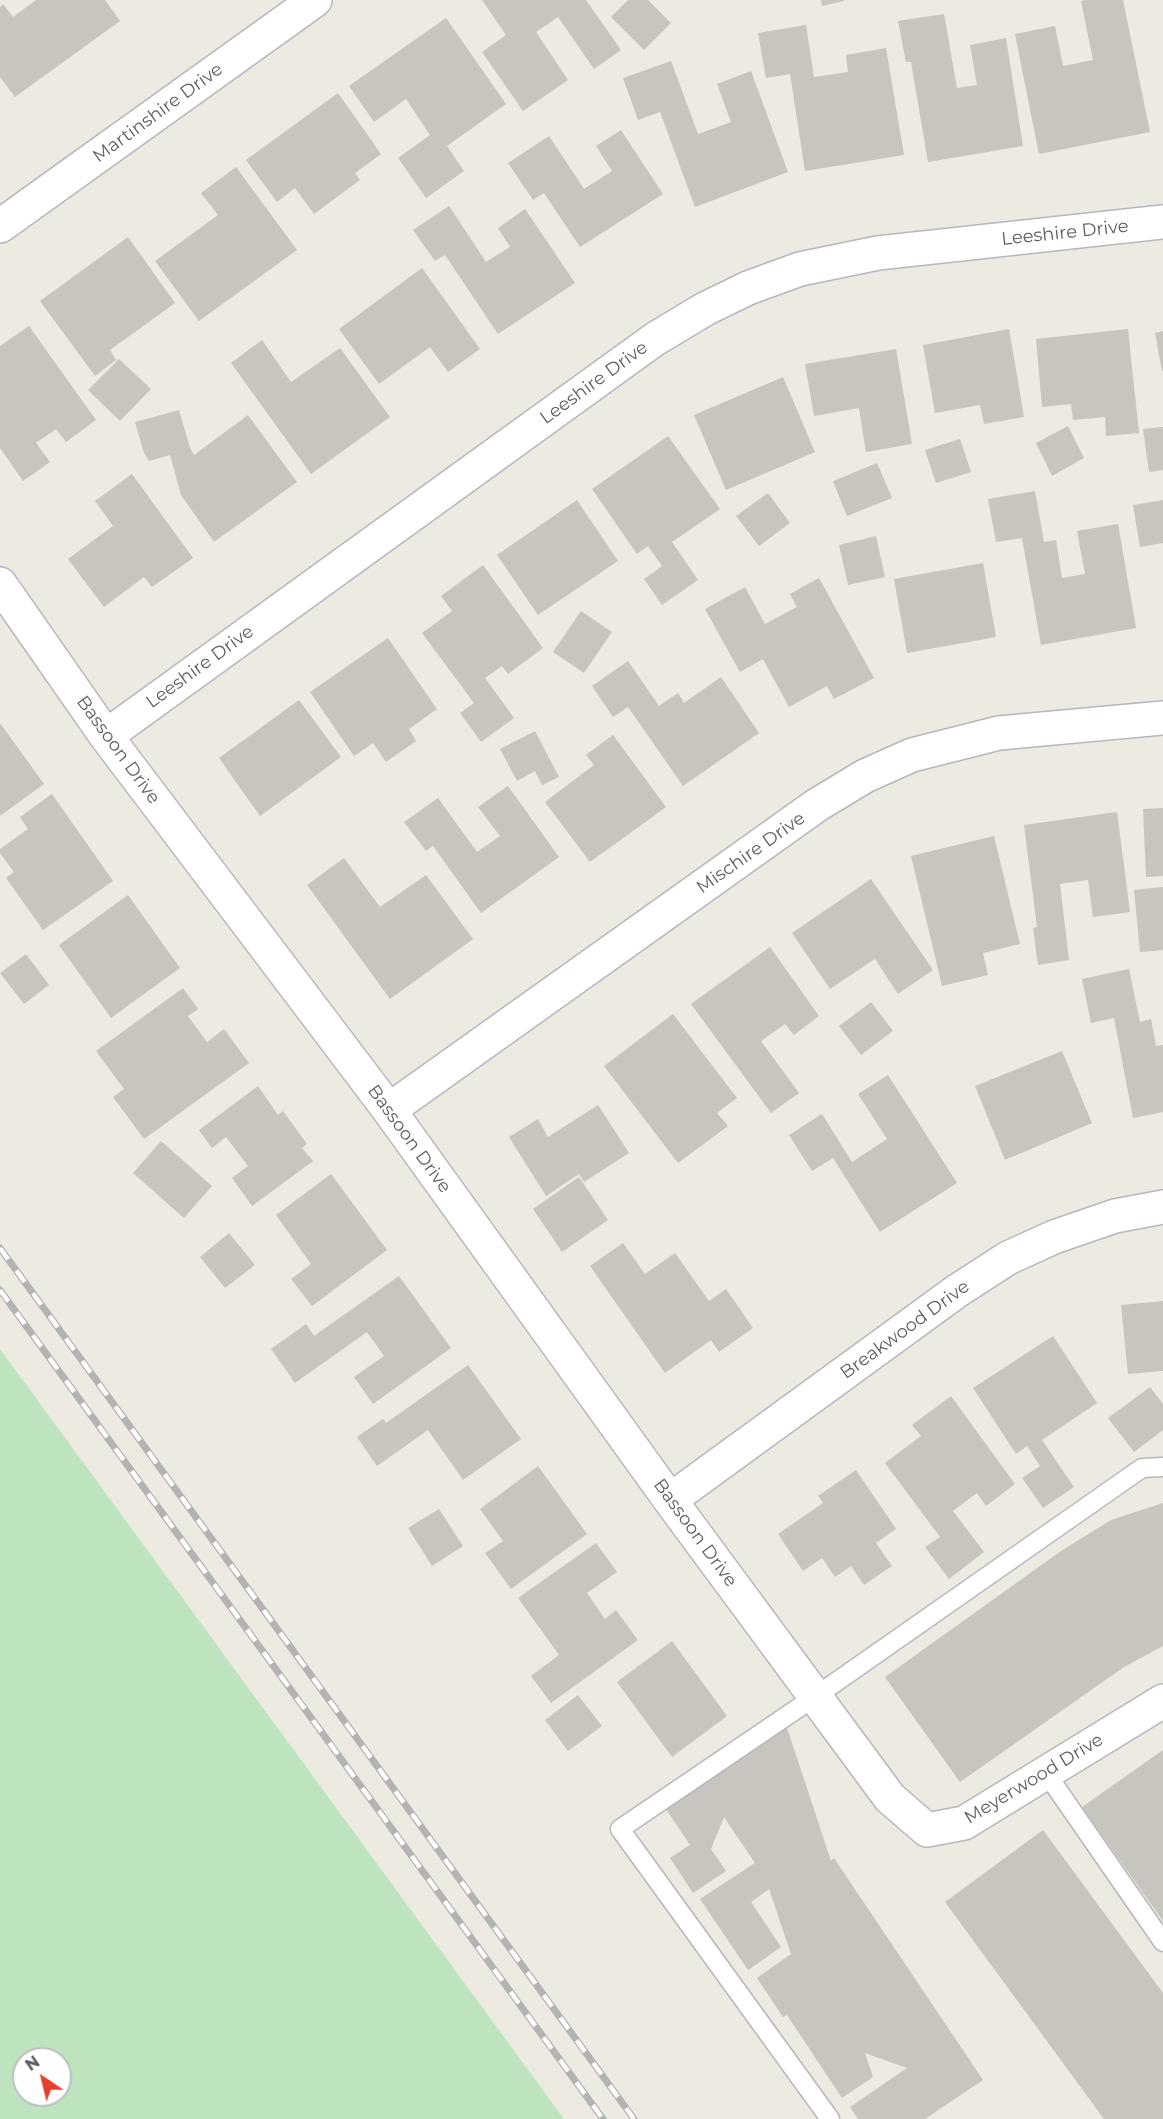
<!DOCTYPE html>
<html>
<head>
<meta charset="utf-8">
<style>
	body { margin:0 }
	#map { position:relative; width:1163px; height:2119px; overflow:hidden; background:#edeae1; font-family:Montserrat,sans-serif }
	canvas { display:block }
	.north { position:absolute; left:12px; top:2047px; width:60px; height:60px; box-sizing:border-box; background:#fff; border:2px solid #bdbec0; border-radius:50%; rotate:325deg; font-size:16px; font-weight:700; line-height:24px; text-align:center; color:#5a5d62 }
	.north::after { content:''; display:block; margin:auto; width:21px; height:27px; background:#e73e2d; clip-path:polygon(50% 0,100% 100%,50% 72%,0 100%) }
</style>
</head>
<body>
<div id="map">
<canvas width="1163" height="2119"></canvas>
<div class="north">N</div>
</div>
<script>
const g = document.querySelector('canvas').getContext('2d');
g.lineJoin = 'round';
function fillPath(path, color) { g.fillStyle = color; g.fill(path, 'evenodd'); }
const toPath = rows => new Path2D(rows.map(r => 'M' + r).join(''));
function trace(path, color, width, dash) { g.strokeStyle = color; g.lineWidth = width; g.lineCap = dash ? 'butt' : 'round'; g.setLineDash(dash || []); g.stroke(path); }
function label(font, color, halo, rows, align = 'center') {
  g.font = font + ' Montserrat,sans-serif'; g.lineWidth = 4.5; g.setLineDash([]); g.textBaseline = 'middle'; g.strokeStyle = halo; g.fillStyle = color; for (const [text, x, y, turn = 0] of rows) {
    g.save(); g.translate(x, y); g.rotate((+turn || 0) * Math.PI / 180); g.textAlign = isNaN(turn) ? turn : align; if (halo) g.strokeText(text, 0, 0); g.fillText(text, 0, 0); g.restore();
  }
}
const green = toPath([
	[0,1349,564,2119,0,2119],
	[24,2059,60,2059,60,2095,24,2095]
]);
const building = toPath([
	[36,0,105,0,120,21,15,97,0,77,0,7,3,4,13,17],
	[482,0,586,0,621,50,594,69,558,17,536,32,568,80,523,111,482,52,506,35],
	[628,0,648,0,671,23,644,50,611,17],
	[821,0,844,0,844,1,822,6],
	[1086,0,1123,0,1150,132,1039,154,1015,34,1055,26,1063,66,1093,60,1081,1],
	[944,14,957,88,977,85,970,45,1006,38,1023,146,928,162,911,62,906,62,898,21],
	[446,18,506,104,447,146,464,171,426,198,398,158,430,135,406,99,374,122,349,86],
	[806,25,814,77,848,72,846,55,886,48,904,155,805,171,790,74,766,78,758,33],
	[671,61,698,134,731,122,717,84,751,71,788,172,695,207,660,112,638,120,623,78],
	[338,93,381,154,355,173,360,180,314,214,295,188,277,202,246,160],
	[621,130,663,194,580,247,544,193,533,200,508,163,549,136,584,189,612,171,596,146],
	[236,167,297,250,199,321,155,261,218,215,201,193],
	[449,206,486,262,510,247,498,228,525,209,575,283,498,334,445,255,435,261,413,230],
	[128,237,175,303,110,350,116,360,95,376,40,301],
	[422,268,480,349,448,372,430,347,379,384,339,329],
	[29,326,96,420,66,442,56,429,36,443,50,462,23,481,0,448,0,346],
	[1009,329,1024,417,984,424,980,405,935,413,923,345],
	[1128,329,1139,433,1106,436,1105,417,1073,420,1071,404,1042,407,1036,339],
	[1163,331,1163,371,1162,371,1155,333],
	[262,340,291,382,340,348,390,417,311,474,231,363],
	[896,349,912,444,866,452,859,408,814,416,805,364],
	[119,359,151,389,120,421,88,390],
	[783,377,815,452,726,490,694,415],
	[179,410,190,448,194,455,248,415,297,482,214,542,181,495,170,455,149,461,144,453,135,422],
	[1068,426,1084,458,1052,476,1036,443],
	[1163,427,1163,470,1149,472,1143,429],
	[668,436,720,509,672,542,698,580,662,605,644,579,662,566,648,546,637,554,592,489],
	[960,439,971,472,936,483,925,450],
	[877,463,892,498,847,516,833,481],
	[132,474,193,558,152,587,144,577,104,607,68,559,113,526,95,501],
	[1035,491,1044,542,1056,540,1062,578,1085,574,1077,531,1118,524,1136,628,1041,645,1022,538,996,542,988,499],
	[768,493,790,523,759,546,736,516],
	[577,500,618,561,538,615,497,555],
	[1163,500,1163,543,1140,547,1133,505],
	[876,536,885,577,848,585,839,545],
	[983,563,996,637,907,653,894,579],
	[483,565,543,648,508,674,502,666,485,678,514,718,481,742,460,713,474,703,422,633,452,611,441,596],
	[819,578,874,678,834,699,827,686,789,707,763,659,740,672,705,609,745,587,765,624,797,607,790,594],
	[581,611,612,632,584,673,553,652],
	[388,638,437,709,409,729,416,741,386,762,373,743,354,756,310,692],
	[628,661,659,706,678,693,684,703,721,677,759,733,683,786,628,707,613,717,592,686],
	[299,700,341,757,260,816,219,758],
	[0,723,44,784,0,816],
	[535,731,559,777,542,785,535,771,517,781,500,749],
	[613,735,666,807,590,862,545,802,594,765,586,755],
	[508,786,559,857,481,913,433,846,426,851,404,822,438,798,477,852,500,836,478,807],
	[52,794,113,881,43,930,6,878,14,872,0,853,0,849,28,829,20,817],
	[1163,808,1163,876,1146,877,1143,809],
	[1117,812,1130,912,1093,917,1088,880,1060,884,1069,960,1038,965,1033,928,1037,927,1024,825],
	[994,836,1020,944,983,953,988,975,942,986,911,856],
	[344,858,380,907,426,875,473,939,390,999,307,885],
	[871,879,933,970,898,994,875,959,830,989,792,933],
	[1163,887,1163,950,1140,952,1134,890],
	[128,895,180,968,111,1018,59,945],
	[770,947,819,1016,794,1035,785,1024,761,1041,799,1093,771,1113,691,1004],
	[26,954,49,985,24,1004,0,973],
	[1129,969,1140,1022,1151,1019,1156,1046,1163,1045,1163,1112,1133,1118,1114,1018,1091,1023,1082,979],
	[183,988,198,1009,188,1016,207,1042,224,1029,249,1063,144,1139,113,1097,124,1089,96,1051],
	[871,1002,893,1031,861,1055,839,1026],
	[673,1014,737,1098,717,1113,728,1126,678,1163,604,1066],
	[1062,1051,1092,1123,1005,1160,975,1086],
	[888,1075,957,1183,880,1232,833,1158,812,1171,789,1135,822,1114,852,1162,887,1139,858,1094],
	[258,1086,278,1115,283,1111,307,1144,302,1148,313,1161,252,1206,232,1178,248,1166,226,1137,212,1148,199,1130],
	[598,1105,629,1153,584,1182,579,1174,546,1196,509,1137,538,1119,548,1137],
	[161,1141,212,1186,184,1218,133,1173],
	[331,1174,387,1250,312,1306,291,1279,311,1264,276,1215],
	[579,1177,608,1220,562,1252,533,1209],
	[229,1233,255,1265,225,1288,200,1257],
	[623,1243,645,1274,675,1253,709,1301,726,1289,753,1328,719,1352,711,1340,665,1373,590,1266],
	[399,1276,451,1348,373,1404,354,1377,384,1356,367,1332,295,1383,271,1349,306,1324,314,1336],
	[1163,1301,1163,1371,1128,1374,1121,1305],
	[1053,1336,1097,1403,1042,1440,1074,1487,1043,1508,1022,1478,1040,1466,1027,1446,1016,1454,973,1388],
	[468,1365,521,1439,463,1480,428,1430,377,1466,357,1437,383,1419,386,1423],
	[1150,1387,1163,1404,1163,1430,1134,1452,1108,1418],
	[951,1396,1015,1484,986,1506,977,1493,953,1511,984,1552,949,1579,925,1547,940,1537,885,1463,921,1436,912,1425],
	[538,1466,587,1534,511,1589,485,1553,503,1541,480,1509],
	[856,1470,896,1529,876,1543,892,1566,864,1585,851,1566,835,1577,822,1558,803,1571,778,1534,823,1503,818,1496],
	[1163,1503,1163,1646,1124,1667,960,1782,885,1677,1061,1551,1111,1520],
	[439,1509,463,1546,432,1566,408,1528],
	[596,1543,617,1572,587,1593,605,1619,616,1610,638,1640,551,1703,531,1676,559,1655,518,1598],
	[672,1641,727,1716,672,1757,617,1682],
	[578,1695,602,1726,568,1751,545,1720],
	[786,1725,831,1861,834,1858,983,2080,925,2119,858,2119,850,2107,907,2068,865,2053,873,2077,842,2098,787,2015,783,2017,757,1978,791,1954,769,1889,751,1902,781,1947,748,1970,700,1899,755,1863,724,1817,711,1849,726,1871,693,1893,670,1858,690,1845,664,1806],
	[1163,1750,1163,1921,1082,1807],
	[1043,1830,1163,1993,1163,2119,1104,2119,945,1902]
]);
const lane = toPath([
	[1046,1773,1163,1942],
	[830,2119,620,1829,816,1696,1142,1468,1163,1467]
]);
const street = toPath([
	[0,226,315,0],
	[0,584,106,736,389,1110,670,1500,890,1798,927,1830,964,1823,1163,1701],
	[106,736,655,339,705,309,748,288,800,269,878,253,1163,222],
	[389,1110,817,805,865,776,912,755,999,733,1163,718],
	[670,1500,957,1291,1008,1258,1054,1237,1115,1216,1163,1207]
]);
const rail = toPath([
	[0,1248,634,2119],
	[0,1290,603,2119]
]);
const streetNames = [
	["Martinshire Drive",158,113,-36],
	["Leeshire Drive",1065,233,-6],
	["Leeshire Drive",594,383,-36],
	["Leeshire Drive",200,667,-36],
	["Bassoon Drive",118,750,54],
	["Mischire Drive",751,853,-35],
	["Bassoon Drive",409,1139,54],
	["Breakwood Drive",905,1330,-36],
	["Bassoon Drive",695,1533,54],
	["Meyerwood Drive",1034,1779,-31]
];
fillPath(green, '#bde4be');
fillPath(building, '#c8c4be');
trace(lane, '#b4b7bc', 21);
trace(street, '#b4b7bc', 36);
trace(lane, '#fff', 18);
trace(street, '#fff', 33);
trace(rail, '#b2b3b3', 7);
trace(rail, '#fff', 4.5, [14]);
label('18px', '#5a5d62', '#fff', streetNames);
</script>
</body>
</html>
